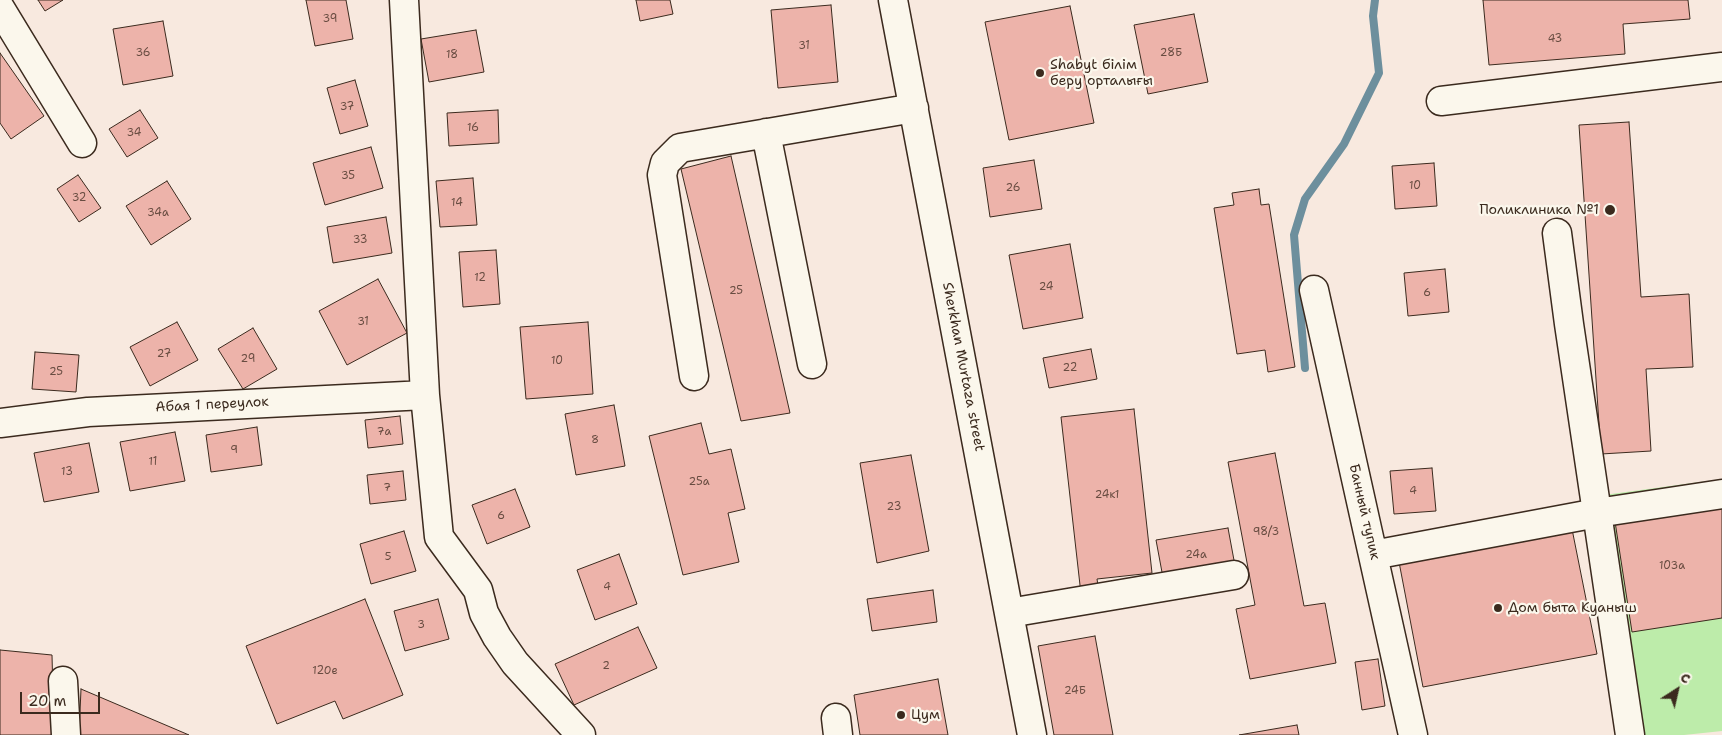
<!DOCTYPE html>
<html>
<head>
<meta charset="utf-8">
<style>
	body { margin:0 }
	#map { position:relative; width:1722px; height:735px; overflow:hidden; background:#f8e9df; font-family:"Shantell Sans",sans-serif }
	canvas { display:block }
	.north { position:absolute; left:1652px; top:665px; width:50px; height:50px; -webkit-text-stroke:4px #fbf7ec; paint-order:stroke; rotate:35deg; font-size:14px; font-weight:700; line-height:20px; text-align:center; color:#3b2a1e }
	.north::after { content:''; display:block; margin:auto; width:18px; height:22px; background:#3b2a1e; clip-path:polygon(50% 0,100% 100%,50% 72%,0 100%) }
	.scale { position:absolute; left:20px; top:692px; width:80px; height:22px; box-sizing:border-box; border:2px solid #3b2a1e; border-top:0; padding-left:6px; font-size:15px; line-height:18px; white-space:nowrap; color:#3b2a1e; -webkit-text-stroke:4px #fbf7ec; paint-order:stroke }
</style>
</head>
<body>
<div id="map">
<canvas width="1722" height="735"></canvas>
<div class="north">С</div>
<div class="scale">20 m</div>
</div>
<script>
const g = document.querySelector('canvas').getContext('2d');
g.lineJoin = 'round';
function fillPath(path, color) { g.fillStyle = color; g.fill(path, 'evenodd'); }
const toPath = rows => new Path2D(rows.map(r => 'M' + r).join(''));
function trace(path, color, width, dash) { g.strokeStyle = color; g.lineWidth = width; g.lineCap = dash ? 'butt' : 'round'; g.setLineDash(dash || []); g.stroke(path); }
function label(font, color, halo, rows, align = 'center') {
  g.font = font + ' "Shantell Sans",sans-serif'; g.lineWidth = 4.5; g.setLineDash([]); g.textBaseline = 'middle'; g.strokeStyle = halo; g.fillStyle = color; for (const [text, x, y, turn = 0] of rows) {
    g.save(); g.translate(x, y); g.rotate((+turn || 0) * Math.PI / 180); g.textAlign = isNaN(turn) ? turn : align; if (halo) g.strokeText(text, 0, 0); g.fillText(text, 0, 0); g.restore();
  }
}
const green = toPath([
	[1722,479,1722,731,1684,735,1632,735,1589,497]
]);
const stream = toPath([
	[1305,368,1294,235,1305,199,1344,144,1379,73,1373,16,1375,0]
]);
const building = toPath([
	[38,0,63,0,45,11,38,0],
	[306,0,346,0,353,39,315,46,306,0],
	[636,0,670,0,673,14,640,21,636,0],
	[1483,0,1688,0,1690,19,1623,24,1625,54,1489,65,1483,0],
	[831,5,838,82,778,88,771,10,831,5],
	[1070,6,1094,123,1009,140,985,22,1070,6],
	[1194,14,1208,82,1148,94,1134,25,1194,14],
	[163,21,173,76,123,85,113,29,163,21],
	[476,30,484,72,429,82,421,39,476,30],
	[0,53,44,116,11,139,0,123,0,53],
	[355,80,368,126,340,134,327,88,355,80],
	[140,110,158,138,127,157,109,129,140,110],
	[498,110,499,143,449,146,447,113,498,110],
	[1629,122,1641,297,1689,294,1693,367,1646,369,1651,451,1601,454,1579,125,1629,122],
	[371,147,383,188,325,205,313,163,371,147],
	[731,156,790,413,741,421,681,169,731,156],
	[1034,160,1042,209,990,217,983,168,1034,160],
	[1434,163,1437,206,1395,209,1392,166,1434,163],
	[78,175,101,208,79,222,57,189,78,175],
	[473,178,477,225,440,227,436,181,473,178],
	[167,181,191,219,151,245,126,206,167,181],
	[1259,189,1261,205,1269,204,1295,367,1268,372,1265,350,1237,354,1214,208,1234,205,1232,193,1259,189],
	[386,217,392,253,333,263,327,227,386,217],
	[1070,244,1083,318,1023,329,1009,255,1070,244],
	[496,250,500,304,463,307,459,252,496,250],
	[1445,269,1449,312,1408,316,1404,273,1445,269],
	[378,279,407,333,347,365,319,311,378,279],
	[177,322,198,360,150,386,130,347,177,322],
	[588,322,593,394,526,399,520,327,588,322],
	[253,328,277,369,243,389,218,349,253,328],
	[1091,349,1097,379,1049,388,1043,358,1091,349],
	[35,352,79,355,76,392,32,389,35,352],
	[614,405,625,466,576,475,565,414,614,405],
	[1134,409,1152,573,1097,579,1099,592,1081,594,1061,417,1134,409],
	[400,416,403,444,368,448,365,420,400,416],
	[701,423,709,454,731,449,745,509,728,513,739,562,683,575,649,436,701,423],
	[257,427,262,465,211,472,206,435,257,427],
	[175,432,185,481,130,491,120,442,175,432],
	[89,443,99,492,44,502,34,453,89,443],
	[1275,453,1304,606,1325,603,1336,663,1250,679,1236,609,1255,605,1228,462,1275,453],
	[911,455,929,551,877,563,860,463,911,455],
	[1432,468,1436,511,1394,514,1390,471,1432,468],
	[403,471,406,500,370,504,367,475,403,471],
	[515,489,530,527,487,544,472,505,515,489],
	[1722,499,1722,618,1632,632,1614,515,1722,499],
	[1228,528,1236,571,1164,583,1156,540,1228,528],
	[1572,529,1597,654,1423,687,1399,562,1572,529],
	[404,531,416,571,371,584,360,544,404,531],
	[619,554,637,604,595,620,577,570,619,554],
	[933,590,937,622,872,631,867,599,933,590],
	[365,599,403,695,343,719,335,701,277,724,246,646,365,599],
	[438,599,449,639,405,651,394,611,438,599],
	[638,627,657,668,574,705,555,664,638,627],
	[1095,636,1113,735,1054,735,1038,646,1095,636],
	[0,650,52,655,54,735,0,735,0,650],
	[1378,659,1385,706,1362,710,1355,662,1378,659],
	[938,679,948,735,860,735,854,695,938,679],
	[81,689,189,735,79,735,81,689],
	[1297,725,1299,735,1239,735,1297,725]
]);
const minor = toPath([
	[404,0,425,395,439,537,478,590,484,613,497,637,515,663,581,735],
	[893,0,1032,735],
	[0,8,82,143],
	[1441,101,1722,67],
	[766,133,812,364],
	[1557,233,1569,324,1630,735],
	[1314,290,1413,735],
	[694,376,662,175,665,163,680,148,914,108],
	[0,423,88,412,425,395],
	[1373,555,1597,513,1722,494],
	[1009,613,1234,575],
	[63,681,66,735],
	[836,718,838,735]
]);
const markers = [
	[1040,73,5,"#3b2a1e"],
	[1610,210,6,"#3b2a1e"],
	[1498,608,5,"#3b2a1e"],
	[901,715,5,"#3b2a1e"]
];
const numberNames = [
	["39",330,19],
	["43",1555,39],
	["31",804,46],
	["36",143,53],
	["28Б",1171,53],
	["18",452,55],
	["37",347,107],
	["16",473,128],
	["34",134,133],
	["35",348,176],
	["10",1415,186],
	["26",1013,188],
	["32",79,198],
	["14",457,203],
	["34а",158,213],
	["33",360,240],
	["12",480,278],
	["24",1046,287],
	["25",736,291],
	["6",1427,293],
	["31",363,322],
	["27",164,354],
	["29",248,359],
	["10",557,361],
	["22",1070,368],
	["25",56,372],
	["7а",384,432],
	["8",595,440],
	["9",234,450],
	["11",153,462],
	["13",67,472],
	["25а",699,482],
	["7",387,488],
	["4",1413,491],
	["24к1",1107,495],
	["23",894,507],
	["6",501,516],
	["98/3",1266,532],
	["24а",1196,555],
	["5",388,557],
	["103а",1672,566],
	["4",607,587],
	["3",421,625],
	["2",606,666],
	["120е",325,671],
	["24Б",1075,691]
];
const poiNames = [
	["Shabyt білім",1050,65],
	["беру орталығы",1050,81],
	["Поликлиника №1",1599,210,"right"],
	["Дом быта Куаныш",1508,608],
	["Цум",911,715]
];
const streetNames = [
	["Sherkhan Murtaza street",963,367,79],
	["Абая 1 переулок",212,405,-3],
	["Банный тупик",1364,512,77]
];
fillPath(green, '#bdecaa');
trace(stream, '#6d8f9d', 8);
fillPath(building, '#edb3aa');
trace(building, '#3b2a1e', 1);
trace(minor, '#3b2a1e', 31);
trace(minor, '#fbf7ec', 28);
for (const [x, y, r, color] of markers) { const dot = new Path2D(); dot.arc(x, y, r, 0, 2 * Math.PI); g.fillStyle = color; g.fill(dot); trace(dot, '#fbf7ec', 2); }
label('11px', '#684c41', null, numberNames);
label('14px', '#3b2a1e', '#fbf7ec', poiNames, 'left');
label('14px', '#3b2a1e', '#fbf7ec', streetNames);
</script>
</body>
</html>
